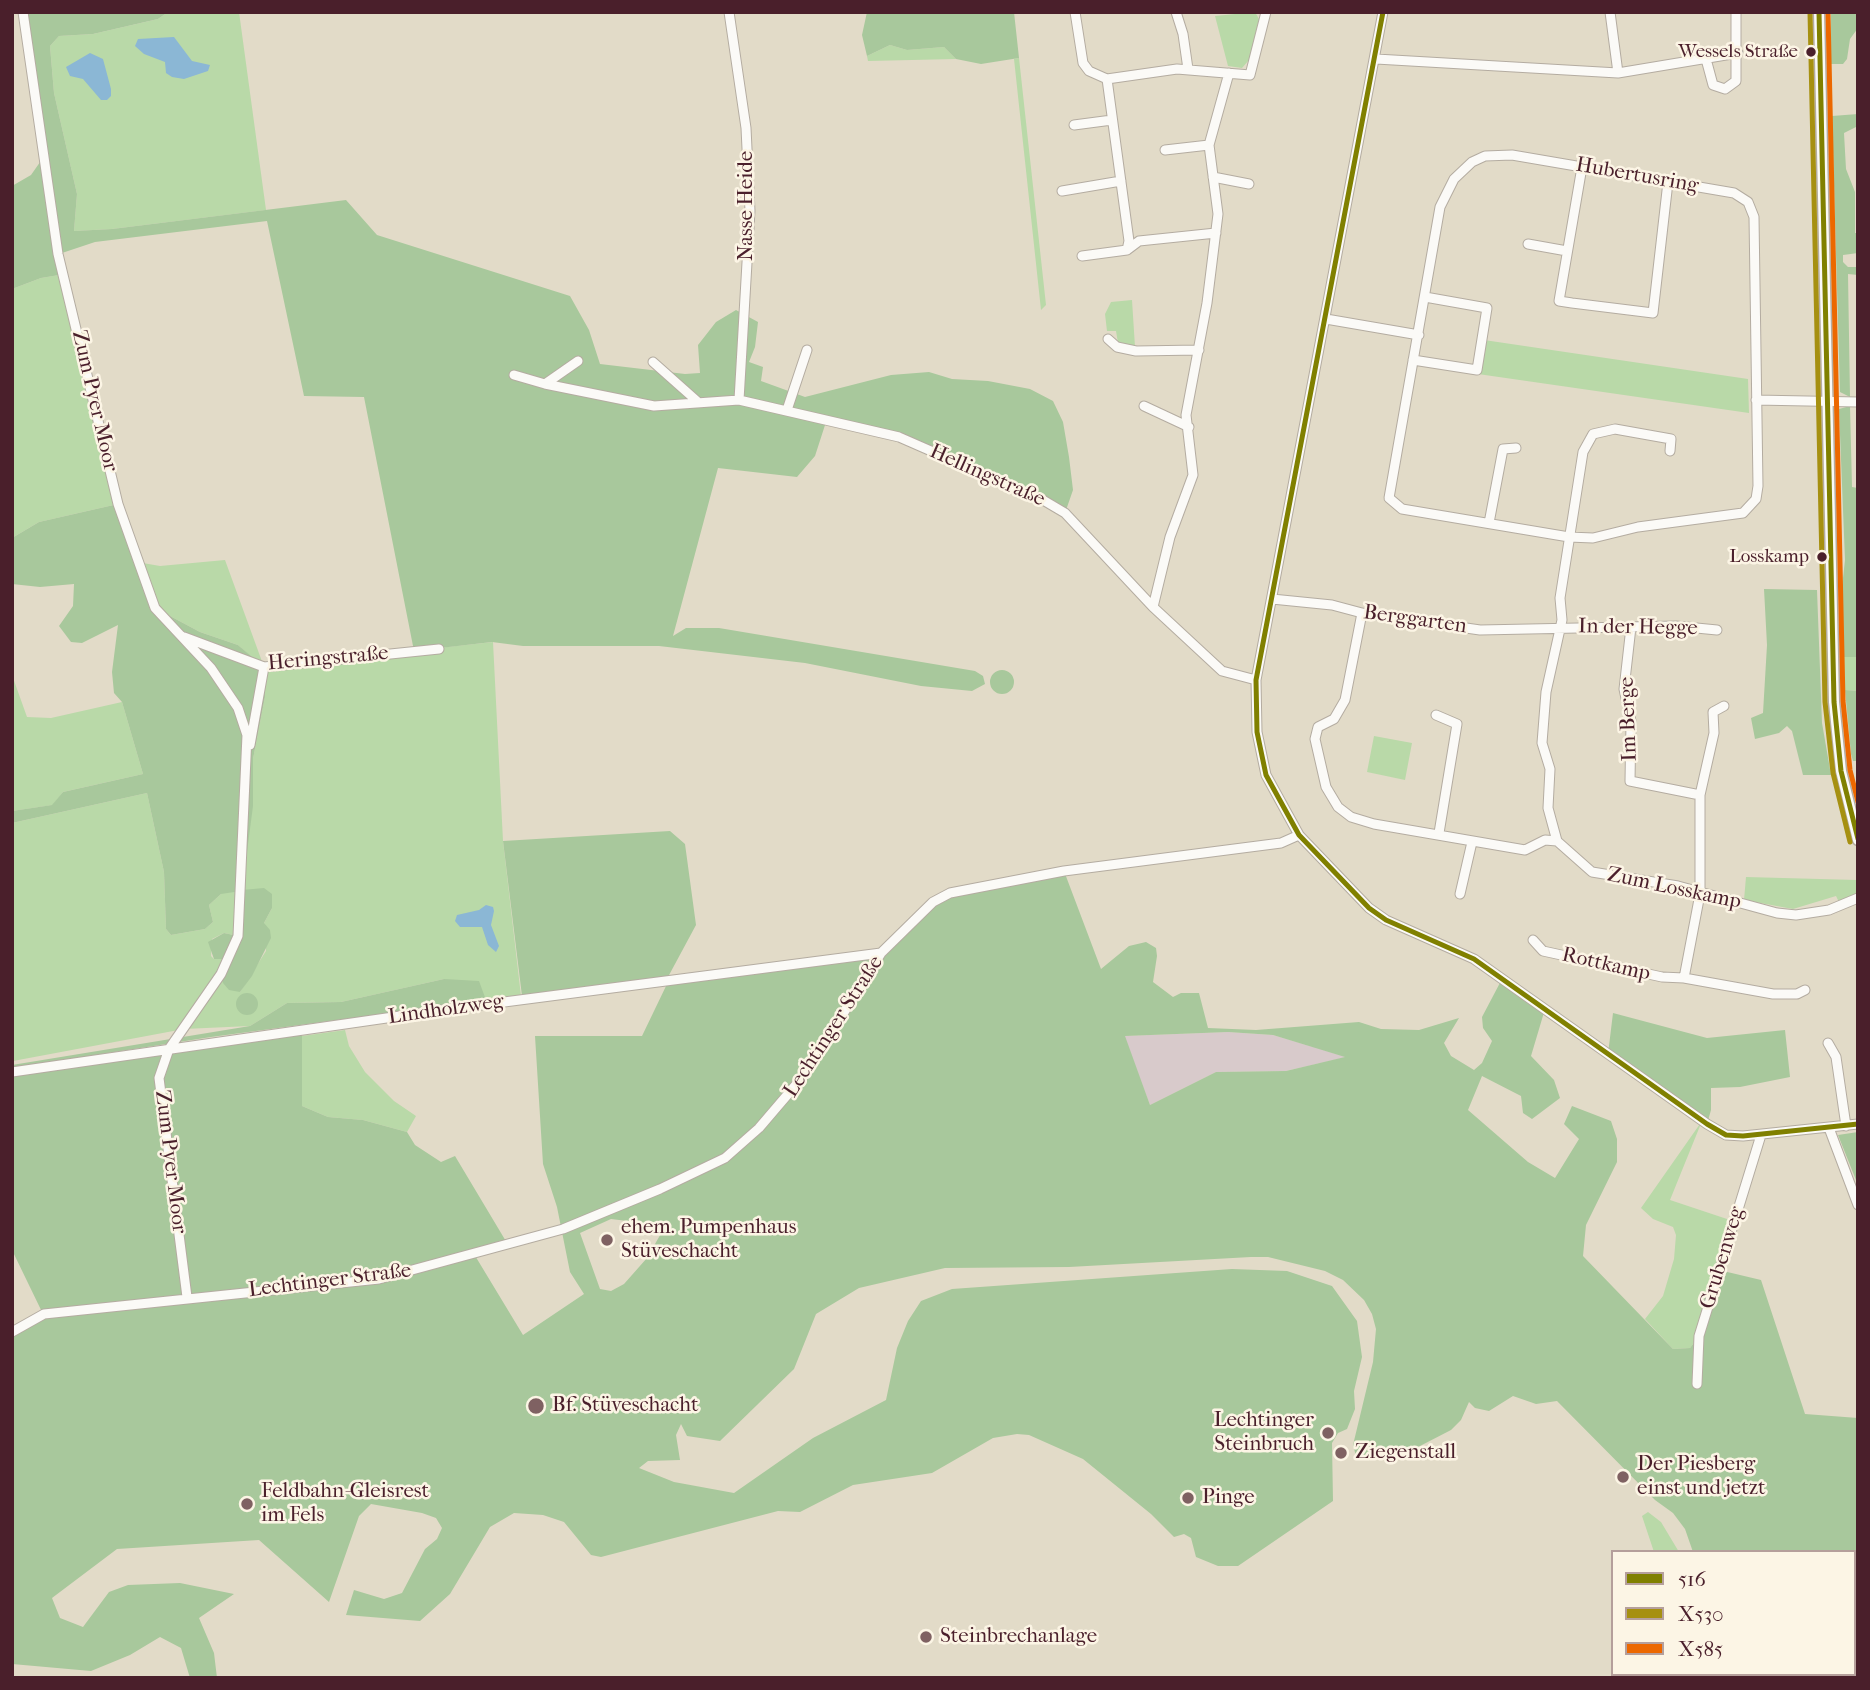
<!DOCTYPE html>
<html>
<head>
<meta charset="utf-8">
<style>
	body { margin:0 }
	#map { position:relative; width:1870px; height:1690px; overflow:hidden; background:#e2dbc8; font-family:"IM FELL French Canon",serif }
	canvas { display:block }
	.frame { position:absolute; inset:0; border:14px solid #4a1f2b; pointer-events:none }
	.legend { position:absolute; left:1611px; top:1550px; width:245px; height:126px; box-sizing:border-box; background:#fcf5e5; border:2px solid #b59f9b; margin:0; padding:9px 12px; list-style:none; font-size:21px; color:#4a1f2b }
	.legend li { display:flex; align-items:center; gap:14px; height:35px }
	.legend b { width:35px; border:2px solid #b59f9b }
</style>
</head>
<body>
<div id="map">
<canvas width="1870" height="1690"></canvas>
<div class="frame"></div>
<ul class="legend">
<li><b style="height:9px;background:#808000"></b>516</li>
<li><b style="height:9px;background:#a69011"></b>X530</li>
<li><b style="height:9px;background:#ec6800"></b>X585</li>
</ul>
</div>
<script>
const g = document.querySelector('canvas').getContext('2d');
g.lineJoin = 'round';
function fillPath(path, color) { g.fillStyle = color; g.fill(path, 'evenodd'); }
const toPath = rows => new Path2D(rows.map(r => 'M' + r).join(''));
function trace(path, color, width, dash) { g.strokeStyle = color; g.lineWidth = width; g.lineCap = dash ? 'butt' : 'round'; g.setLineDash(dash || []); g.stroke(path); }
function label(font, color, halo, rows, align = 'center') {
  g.font = font + ' "IM FELL French Canon",serif'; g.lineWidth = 5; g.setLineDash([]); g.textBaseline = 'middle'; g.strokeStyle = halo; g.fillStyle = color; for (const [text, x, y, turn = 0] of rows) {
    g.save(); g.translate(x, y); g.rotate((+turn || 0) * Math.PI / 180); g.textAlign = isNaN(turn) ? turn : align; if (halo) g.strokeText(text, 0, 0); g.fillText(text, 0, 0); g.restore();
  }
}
const industrial = toPath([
	[1228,1032,1273,1035,1347,1057,1286,1071,1216,1072,1150,1105,1124,1036]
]);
const green = toPath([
	[168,12,239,12,266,210,112,229,74,231,77,194,54,93,50,46,59,36,93,34,158,19],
	[1255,12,1259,19,1249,60,1242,68,1228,66,1215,16],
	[890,45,907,50,944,47,956,59,868,61,867,56],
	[1019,58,1046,305,1041,310,1014,59],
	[65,274,118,504,39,522,12,538,12,289,41,278],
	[1132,300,1135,347,1118,343,1116,331,1107,331,1105,314,1111,302],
	[1484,340,1748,379,1749,413,1478,374],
	[225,560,264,667,493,642,503,841,521,996,486,1000,444,979,341,1002,287,1003,250,1026,184,1029,13,1061,12,823,147,793,164,872,166,929,171,935,205,929,213,922,209,905,221,894,250,825,253,759,265,697,264,668,238,645,200,632,155,608,137,562,160,566],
	[272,908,264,923,266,951,240,992,229,959,214,959,211,956,212,939,224,933,238,936],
	[1843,657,1858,657,1858,691,1845,690],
	[12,675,27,717,51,718,122,702,143,774,63,792,53,805,12,811],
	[1374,736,1412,743,1405,780,1367,772],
	[1746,877,1857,880,1858,894,1839,902,1836,896,1793,909,1744,900],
	[345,1030,349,1046,365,1072,394,1101,416,1116,407,1132,363,1120,328,1117,302,1106,302,1036],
	[1702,1121,1670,1200,1733,1221,1699,1336,1690,1348,1673,1349,1645,1319,1663,1296,1674,1259,1676,1235,1673,1227,1653,1219,1641,1208],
	[1648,1512,1661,1522,1679,1552,1654,1552,1642,1516]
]);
const forest = toPath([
	[23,12,168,12,158,19,93,34,59,36,50,46,54,93,77,194,74,231,112,229,346,200,377,235,570,296,589,330,600,364,685,374,700,373,698,345,716,322,736,310,758,322,755,347,749,362,763,367,761,381,805,397,891,375,929,372,952,379,988,381,1030,389,1053,401,1063,422,1069,457,1073,490,1065,513,899,437,826,422,815,456,797,477,718,468,673,636,686,628,719,628,975,671,983,676,985,684,972,691,921,686,805,663,659,646,523,646,492,642,414,651,364,397,304,396,267,221,95,242,59,254,65,274,41,278,12,289,12,186,31,175,45,155],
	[867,12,1014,12,1019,58,981,64,956,59,944,47,907,50,890,45,867,56,862,35],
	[1831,12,1858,12,1858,28,1850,39,1847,59,1843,64,1831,64],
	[1858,114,1858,126,1844,133,1846,169,1855,192,1855,233,1858,233,1858,253,1843,255,1843,262,1848,267,1858,267,1858,275,1848,274,1850,397,1840,392,1832,116],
	[1850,406,1852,487,1858,488,1858,657,1843,657,1842,587,1845,560,1839,409],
	[118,504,155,608,200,632,238,645,264,667,265,697,253,759,253,806,242,890,264,888,272,894,272,908,264,923,270,930,271,938,252,976,240,992,229,990,223,983,221,974,229,959,214,959,208,942,224,933,238,936,241,891,221,894,209,905,213,922,205,929,171,935,166,929,164,872,147,793,12,823,12,811,52,805,63,792,143,774,122,702,114,693,112,672,118,625,82,643,71,642,59,626,73,606,74,584,40,587,12,584,12,538,39,522],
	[1764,589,1817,590,1822,723,1831,775,1803,775,1792,731,1787,726,1779,733,1755,739,1751,718,1763,713,1767,645],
	'990 682a12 12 0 1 1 24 0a12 12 0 1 1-24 0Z',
	[1845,690,1858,691,1858,761,1853,761,1851,754],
	[670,831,685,844,696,925,668,977,522,996,503,841],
	[1064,871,1101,969,1129,946,1146,942,1156,948,1157,956,1153,982,1173,997,1181,993,1199,993,1208,1028,1256,1030,1359,1022,1381,1029,1419,1030,1459,1018,1444,1043,1451,1056,1474,1070,1482,1063,1492,1041,1483,1028,1482,1017,1502,979,1545,1009,1531,1056,1554,1080,1560,1098,1532,1119,1523,1113,1521,1096,1482,1076,1468,1110,1528,1162,1555,1178,1579,1139,1564,1124,1572,1106,1611,1121,1617,1139,1617,1162,1586,1225,1583,1256,1673,1349,1690,1348,1699,1336,1719,1270,1761,1280,1805,1414,1858,1418,1858,1678,1709,1678,1709,1674,1854,1674,1854,1552,1693,1552,1685,1529,1673,1513,1655,1500,1557,1401,1536,1404,1513,1396,1489,1411,1475,1408,1469,1402,1461,1420,1451,1430,1420,1446,1399,1455,1370,1460,1356,1456,1353,1445,1373,1362,1376,1329,1372,1314,1364,1300,1343,1280,1325,1271,1268,1257,1251,1257,1069,1267,945,1268,859,1288,816,1314,794,1369,720,1441,687,1436,681,1424,676,1435,680,1460,648,1461,639,1468,674,1482,734,1493,813,1438,886,1400,897,1348,908,1321,921,1301,952,1289,1232,1269,1287,1271,1332,1286,1357,1321,1362,1357,1354,1391,1355,1409,1347,1429,1338,1433,1332,1443,1333,1501,1238,1566,1218,1566,1196,1557,1191,1538,1184,1534,1174,1537,1151,1514,1083,1459,1029,1435,1017,1434,993,1438,932,1473,853,1485,800,1512,778,1511,601,1557,591,1555,564,1522,543,1515,514,1513,490,1527,450,1594,420,1621,346,1615,354,1590,384,1599,402,1593,425,1549,437,1539,442,1528,436,1518,422,1513,371,1504,359,1516,329,1602,259,1540,117,1549,52,1598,60,1618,83,1627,109,1592,128,1585,180,1583,234,1594,199,1618,214,1653,217,1678,190,1678,181,1648,160,1637,130,1655,91,1671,12,1664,12,1332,43,1314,12,1250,12,1075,302,1035,302,1106,328,1117,363,1120,407,1132,415,1145,441,1162,455,1156,507,1243,474,1254,523,1335,584,1294,570,1272,557,1207,543,1164,535,1036,642,1036,667,984,881,953,911,922,950,893],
	[1228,1032,1273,1035,1345,1057,1286,1071,1216,1072,1150,1105,1125,1036],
	[611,1219,660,1225,663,1230,647,1258,624,1284,611,1291,600,1289,580,1233],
	[444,979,479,981,486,1000,211,1037,12,1068,12,1065,250,1026,287,1003,341,1002],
	'236 1004a11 11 0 1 1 22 0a11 11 0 1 1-22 0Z',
	[1613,1013,1707,1038,1785,1030,1790,1077,1740,1087,1711,1088,1711,1110,1707,1124,1608,1054],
	[1858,1132,1858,1185,1838,1135]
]);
const water = toPath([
	[174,37,192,61,210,65,208,71,184,79,172,77,166,73,165,62,144,54,135,46,138,39],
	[90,53,103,59,111,89,111,96,107,100,101,100,83,79,70,76,66,67],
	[486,905,493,907,494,911,491,925,499,946,496,952,488,945,482,927,460,927,455,921,457,915,479,910]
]);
const minor = toPath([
	[23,12,58,254,118,504,155,608,211,668,238,708,247,735,238,936,221,974,169,1049,159,1078,187,1297],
	[729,12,746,128,750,211,739,400],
	[1075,12,1083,63,1089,71,1107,79,1177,69,1250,75,1266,12],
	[1176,12,1183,34,1188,69],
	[1383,12,1256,680,1257,732,1266,775,1299,835,1369,908,1386,920,1474,959,1707,1124,1726,1135,1743,1136,1858,1124],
	[1610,12,1618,73],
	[1376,59,1618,73,1738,53],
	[1706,59,1713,85,1725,89,1736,81,1736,12],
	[1107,79,1129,241,1127,250,1139,241,1216,233],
	[1074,125,1112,120],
	[1165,150,1209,145],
	[1512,155,1734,193,1748,202,1754,217,1758,486,1756,499,1743,513,1638,527,1593,538,1569,537,1402,509,1389,498,1440,207,1454,179,1472,162,1485,156,1512,155],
	[1582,167,1559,301,1572,303,1653,313,1668,182],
	[1213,177,1249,184],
	[1062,191,1121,181],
	[1528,244,1567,251],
	[1082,256,1127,250],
	[1326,319,1419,335],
	[1108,339,1117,347,1136,351,1199,350],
	[1413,360,1477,370,1487,308,1425,297],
	[653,362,698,402],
	[514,375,545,384,654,406,739,400,899,437,1043,500,1065,513,1153,607,1222,671,1256,680],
	[545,384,578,361],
	[1756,400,1858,402],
	[1144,406,1189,427],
	[787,410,807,350],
	[1670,451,1671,439,1615,429,1593,434,1583,452,1560,598,1562,620,1546,692,1542,743,1550,769,1548,808,1557,841,1592,872,1678,886,1777,913,1796,915,1829,910,1858,898],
	[1489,523,1503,449,1516,448],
	[1272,599,1332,605,1362,613,1480,630,1676,626,1717,630],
	[1153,607,1170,537,1193,475,1186,415,1207,303,1218,214,1209,145,1229,73],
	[1362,613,1345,700,1334,719,1318,727,1315,739,1326,787,1338,807,1351,817,1374,824,1525,850,1545,840,1557,841],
	[1631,627,1624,689,1631,721,1630,781,1700,795],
	[184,637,264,667,439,649],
	[1436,715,1457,724,1439,833],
	[250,745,264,667],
	[1460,894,1472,842],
	[1533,940,1543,951,1662,977,1684,978,1700,894,1700,795,1714,733,1713,712,1724,706],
	[1684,978,1773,994,1797,994,1805,990],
	[1828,1043,1836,1057,1846,1126],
	[12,1072,435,1011,881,953],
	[1829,1128,1858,1205],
	[12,1332,44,1314,379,1279,563,1229,660,1189,725,1158,759,1128,806,1073,881,953,933,902,950,893,1064,871,1281,843,1299,835],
	[1697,1384,1699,1336,1761,1135]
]);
const tertiary = toPath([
	[1819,12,1834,702,1841,771,1858,840]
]);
const bus1 = toPath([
	[1383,12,1256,680,1257,732,1266,775,1299,835,1369,908,1386,920,1474,959,1707,1124,1726,1135,1743,1136,1858,1124],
	[1819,12,1834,702,1841,771,1858,839]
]);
const bus2 = toPath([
	[1810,12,1825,702,1833,773,1850,842]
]);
const bus3 = toPath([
	[1828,12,1843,701,1850,770,1858,802]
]);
const markers = [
	[1811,52,6,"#4a1f2b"],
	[1822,557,6,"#4a1f2b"],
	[607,1240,7,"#7f6162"],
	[536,1406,9,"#7f6162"],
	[1328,1433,7,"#7f6162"],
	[1341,1453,7,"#7f6162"],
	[1623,1477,7,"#7f6162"],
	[1188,1498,7,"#7f6162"],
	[247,1504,7,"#7f6162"],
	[926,1637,7,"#7f6162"]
];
const busNames = [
	["Wessels Straße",1798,52],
	["Losskamp",1809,557]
];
const streetNames = [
	["Hubertusring",1637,176,10],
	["Nasse Heide",747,206,-90],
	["Zum Pyer Moor",94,401,77],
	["Hellingstraße",987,476,24],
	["Berggarten",1415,620,8],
	["In der Hegge",1638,628,1],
	["Heringstraße",328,659,-5],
	["Im Berge",1629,719,-92],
	["Zum Losskamp",1674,889,12],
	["Rottkamp",1606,965,13],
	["Lindholzweg",446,1010,-8],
	["Lechtinger Straße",834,1027,-57],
	["Zum Pyer Moor",170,1162,83],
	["Grubenweg",1723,1258,-73],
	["Lechtinger Straße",330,1281,-7]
];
const poiNames = [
	["ehem. Pumpenhaus",621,1228],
	["Stüveschacht",621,1252],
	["Bf. Stüveschacht",552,1406],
	["Lechtinger",1314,1421,"right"],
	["Steinbruch",1314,1445,"right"],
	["Ziegenstall",1355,1453],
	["Der Piesberg",1637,1465],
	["einst und jetzt",1637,1489],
	["Feldbahn-Gleisrest",261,1492],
	["im Fels",261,1516],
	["Pinge",1202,1498],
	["Steinbrechanlage",940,1637]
];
fillPath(industrial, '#d8cacb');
fillPath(green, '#b9d9a8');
fillPath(forest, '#a8c89c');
fillPath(water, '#8bb7d5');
trace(minor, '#b4aca1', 11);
trace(tertiary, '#b4aca1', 13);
trace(minor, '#fbfaf7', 9);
trace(tertiary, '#fbfaf7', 10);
trace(bus1, '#808000', 5);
trace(bus2, '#a69011', 5);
trace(bus3, '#ec6800', 5);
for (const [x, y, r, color] of markers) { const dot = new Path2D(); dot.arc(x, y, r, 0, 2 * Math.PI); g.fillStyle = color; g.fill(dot); trace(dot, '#fcf5e5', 2.5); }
label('19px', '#4a1f2b', '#fcf5e5', busNames, 'right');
label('21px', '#4a1f2b', '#fcf5e5', streetNames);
label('21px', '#4a1f2b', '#fcf5e5', poiNames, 'left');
</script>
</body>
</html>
